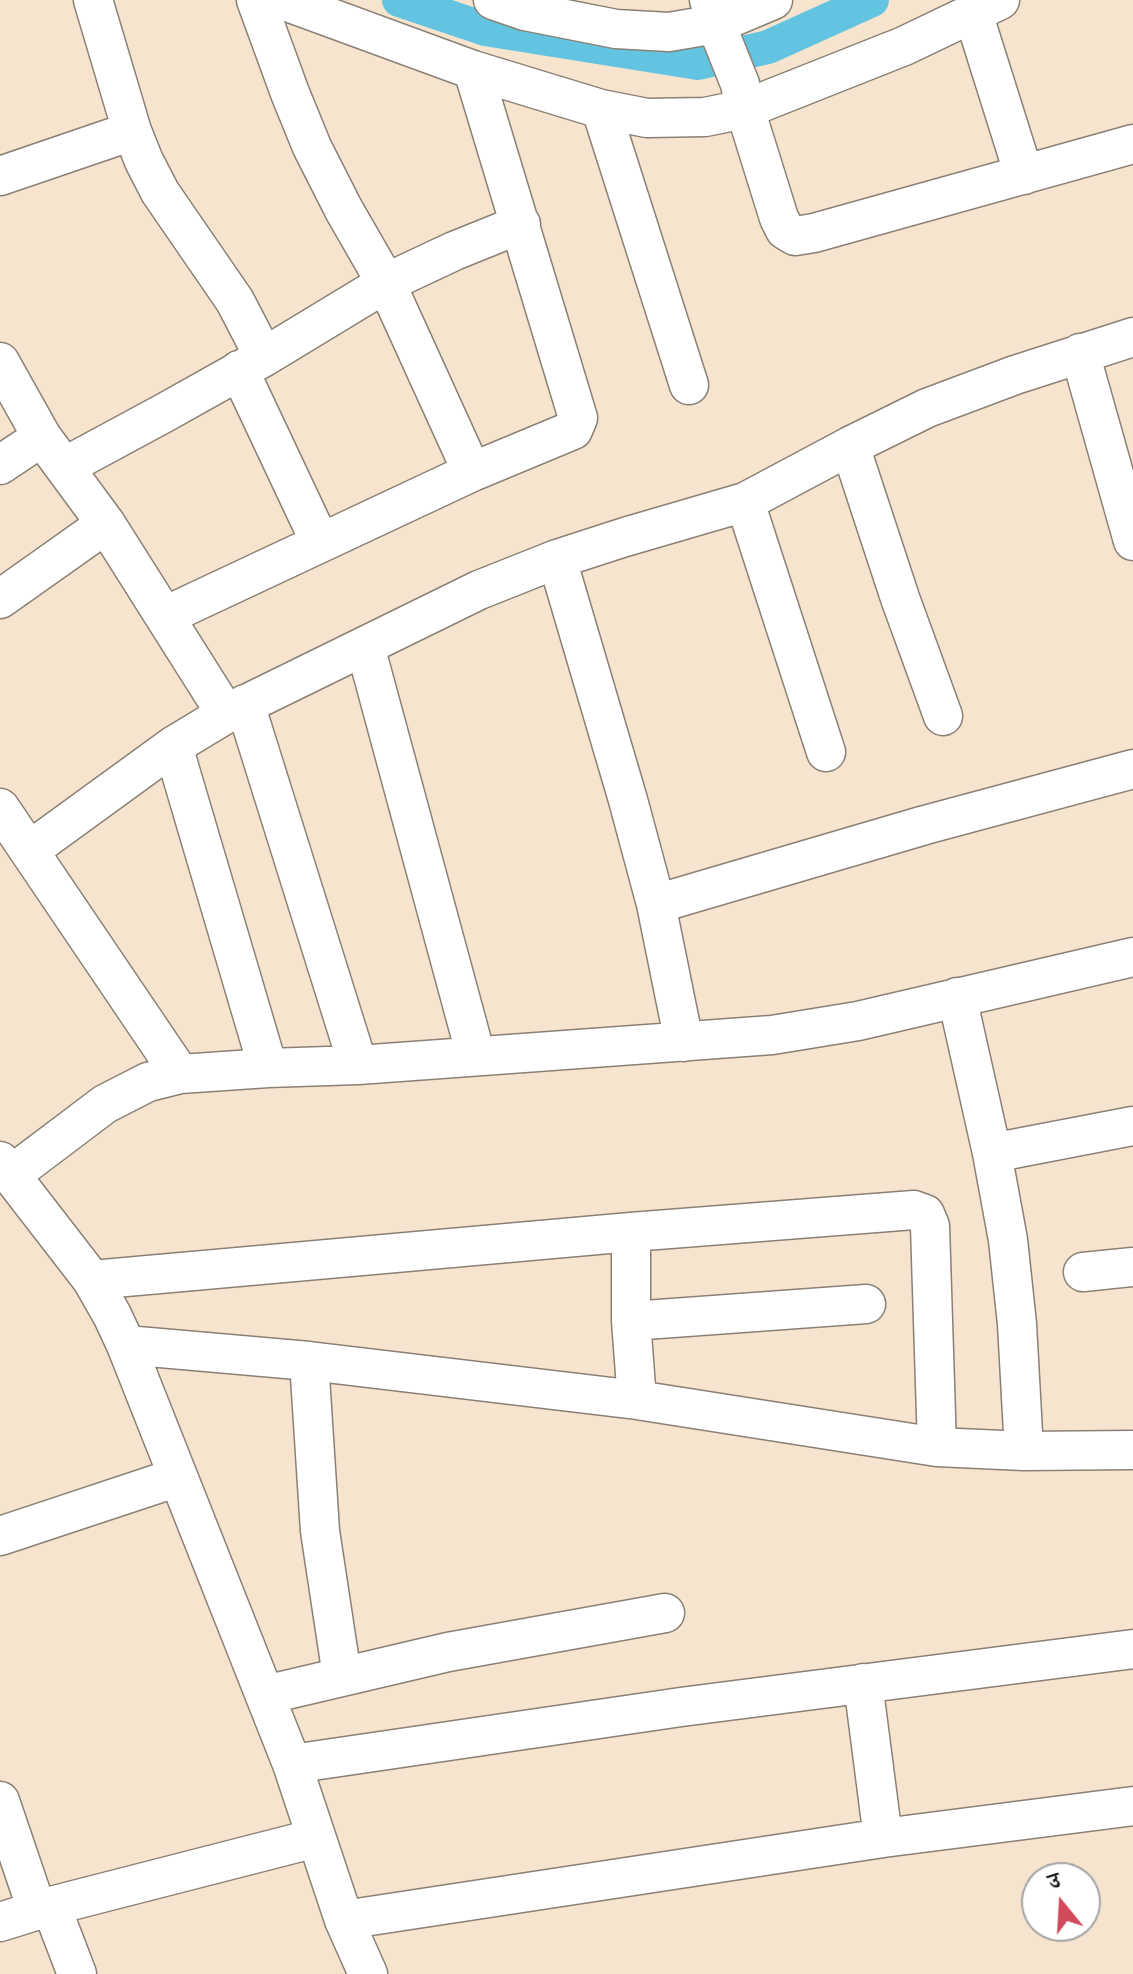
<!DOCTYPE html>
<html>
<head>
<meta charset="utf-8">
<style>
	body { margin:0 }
	#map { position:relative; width:1133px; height:1974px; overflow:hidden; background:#f7e4ce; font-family:"IM FELL Double Pica","Noto Serif Devanagari",serif }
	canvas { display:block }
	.north { position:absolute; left:1021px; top:1862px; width:80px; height:80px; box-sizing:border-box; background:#fff; border:2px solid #a4a4a4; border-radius:50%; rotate:342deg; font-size:22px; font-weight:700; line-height:32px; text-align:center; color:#1c1c1c }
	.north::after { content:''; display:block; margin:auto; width:28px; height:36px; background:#d1495b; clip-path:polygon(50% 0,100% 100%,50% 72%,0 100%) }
</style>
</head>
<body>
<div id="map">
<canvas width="1133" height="1974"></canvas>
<div class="north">उ</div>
</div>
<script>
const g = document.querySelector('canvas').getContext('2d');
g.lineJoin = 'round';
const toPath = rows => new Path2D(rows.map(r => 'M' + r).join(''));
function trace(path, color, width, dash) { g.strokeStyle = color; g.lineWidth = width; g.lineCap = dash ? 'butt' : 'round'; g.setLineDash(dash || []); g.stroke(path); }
const canal = toPath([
	[399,0,485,29,698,63,768,47,872,0]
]);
const minor = toPath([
	[93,0,132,131,144,161,160,192,235,301,264,357],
	[256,0,290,93,312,147,344,210,386,283,472,472],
	[282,0,473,70,601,109,647,118,705,117,745,109,904,46,1000,0],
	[493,0,525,11,616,29,669,32,716,24,773,0],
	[709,0,716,24,740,84,745,109,779,218,785,230,795,236,814,233,1133,144],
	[973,13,1024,175],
	[601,109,689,385],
	[0,176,132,131],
	[1080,353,1133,541],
	[0,362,42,437,106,524,226,714],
	[239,370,320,542],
	[850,446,900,598,943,716],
	[0,465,42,437],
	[64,467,164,413,264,357,386,283,454,251,521,224],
	[745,502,826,752],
	[557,559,628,800,656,904,684,1042],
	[0,599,106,524],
	[165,616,472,472,573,430,578,418,473,70],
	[365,646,476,1056],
	[245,704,358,1065],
	[173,746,268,1068],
	[0,808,180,1074],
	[30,850,173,746,226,714,479,590,557,559,625,537,745,502,850,446,927,408,1015,375,1133,337],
	[656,904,925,825,1133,769],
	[957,997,992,1153,1008,1240,1017,1324,1024,1451],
	[992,1153,1133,1126],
	[0,1161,92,1280,112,1315,126,1345,292,1764,344,1920,368,1974],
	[11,1175,105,1104,148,1082,180,1074,268,1068,358,1065,772,1035,858,1021,1133,957],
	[631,1232,631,1321,637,1400],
	[1083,1272,1133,1267],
	[92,1280,631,1232,914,1210,925,1214,930,1226,937,1447],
	[631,1321,866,1304],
	[126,1345,309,1361,637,1400,937,1447,1024,1451,1133,1450],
	[309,1361,320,1531,342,1676],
	[0,1536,178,1477],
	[863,1683,883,1838],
	[265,1695,448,1652,665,1613],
	[292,1764,681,1707,1133,1649],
	[0,1801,37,1910],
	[51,1906,77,1974],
	[344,1920,883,1838,1133,1806],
	[0,1922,51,1906,316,1838]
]);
trace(canal, '#63c4e1', 34);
trace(minor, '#8a8075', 41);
trace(minor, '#fff', 38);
</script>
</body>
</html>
